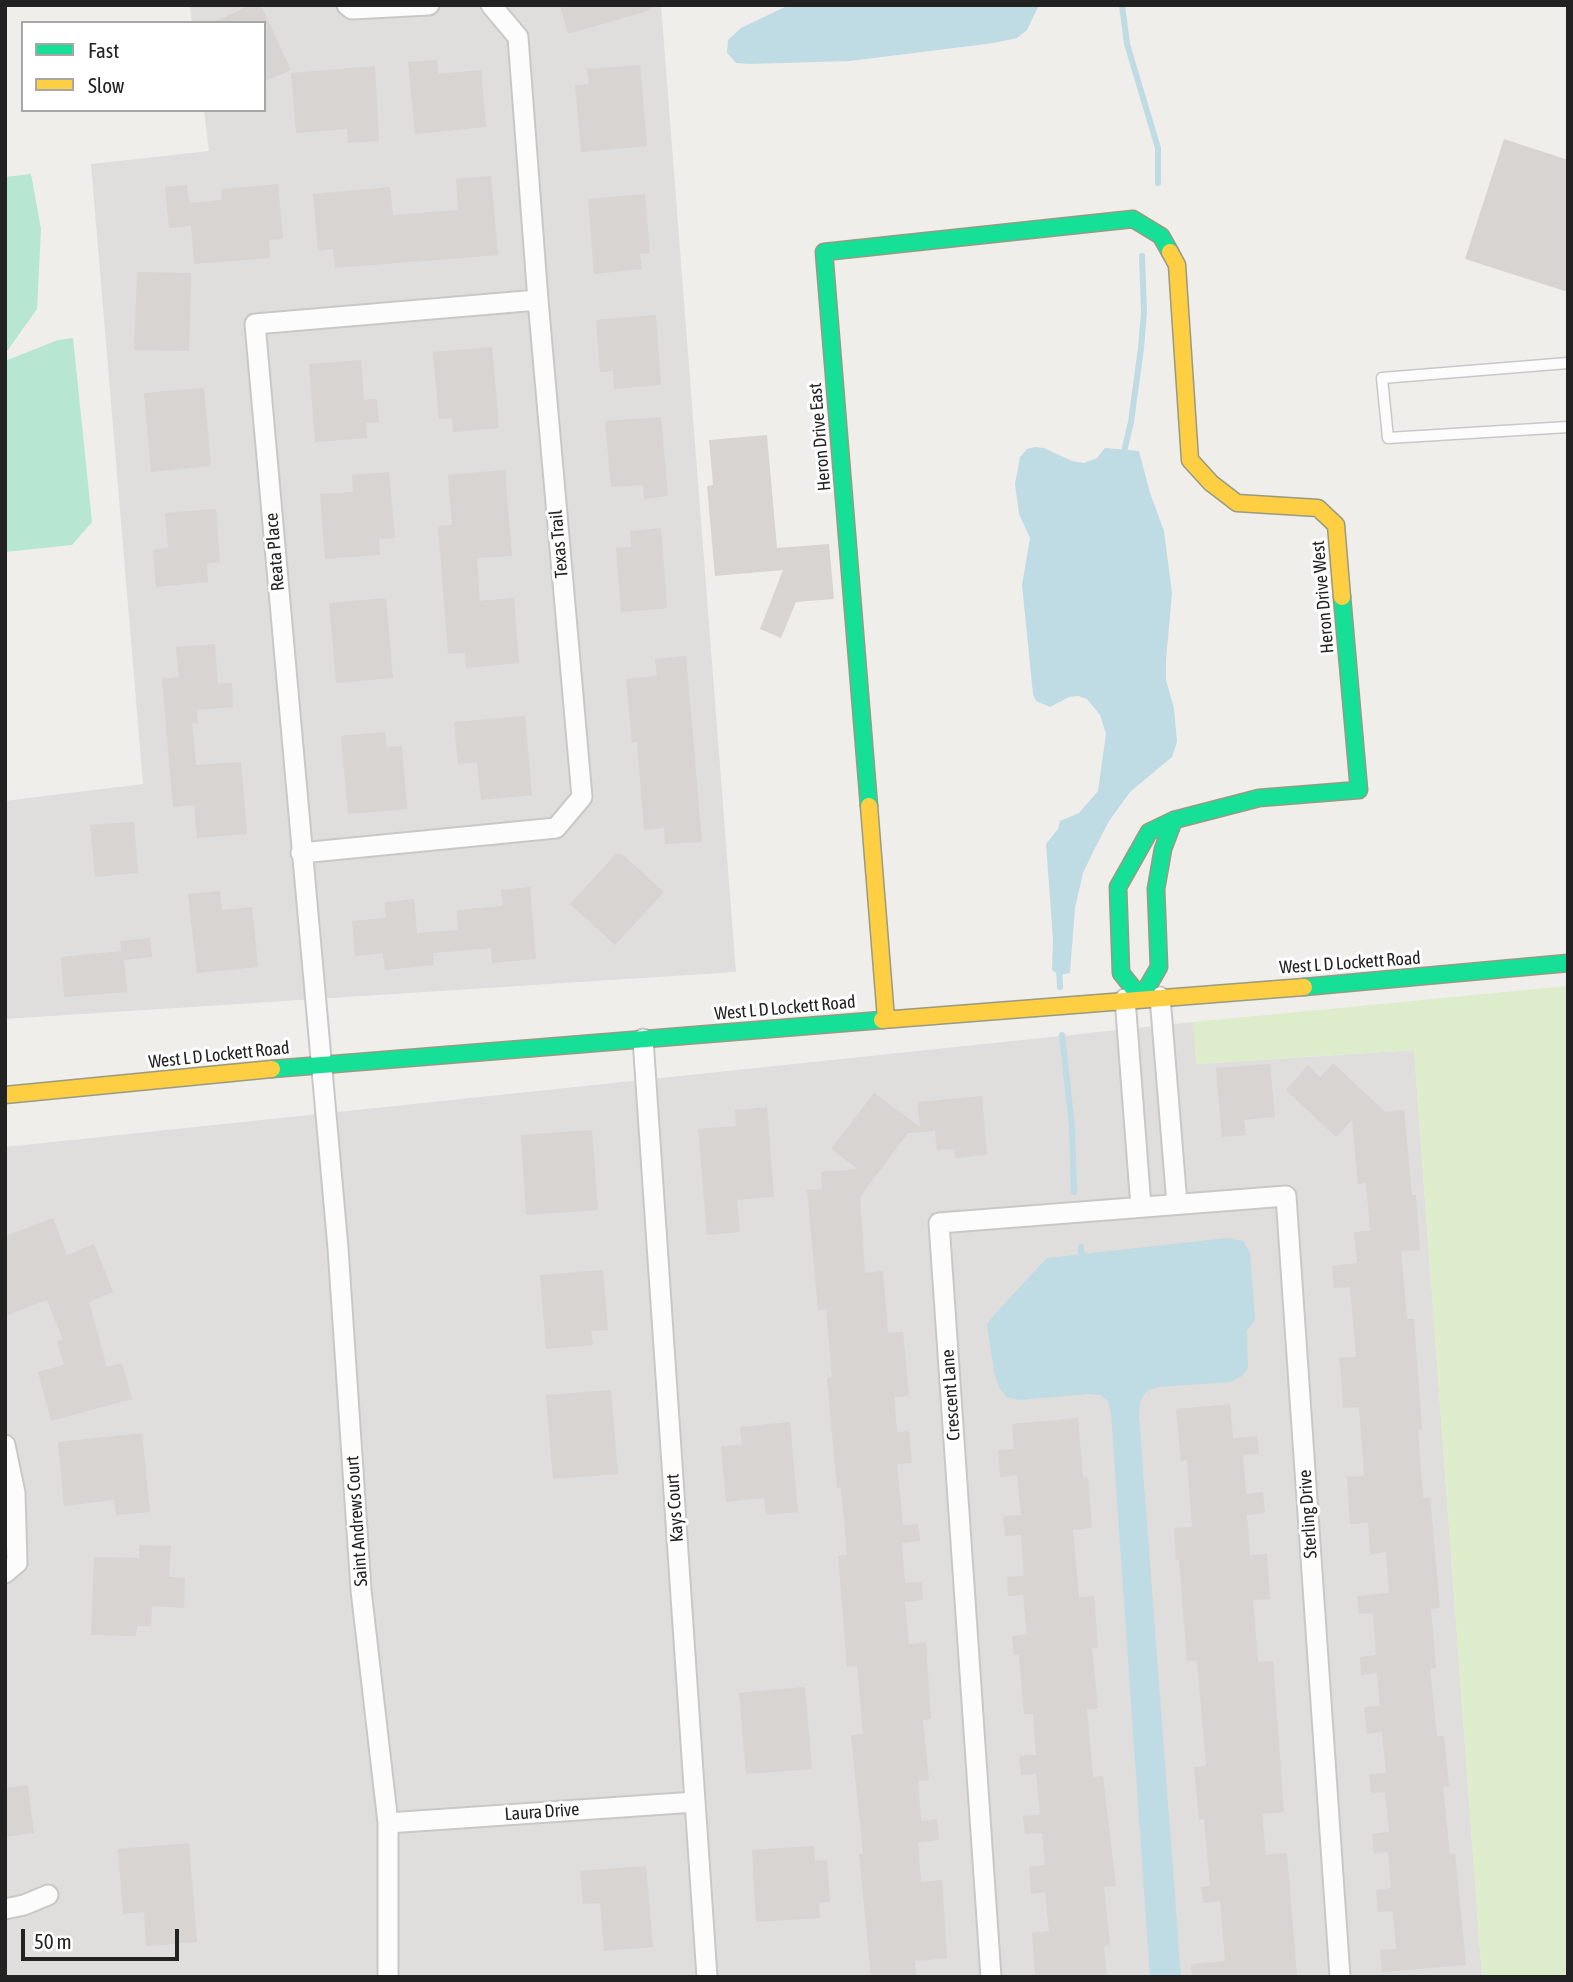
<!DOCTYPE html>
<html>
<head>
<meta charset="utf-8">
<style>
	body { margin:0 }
	#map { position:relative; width:1573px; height:1982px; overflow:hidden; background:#f0eeeb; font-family:"Asap Condensed",sans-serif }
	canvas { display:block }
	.frame { position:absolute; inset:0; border:7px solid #222; pointer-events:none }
	.legend { position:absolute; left:21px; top:21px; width:245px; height:91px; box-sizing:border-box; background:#fff; border:2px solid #a7a7a7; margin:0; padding:9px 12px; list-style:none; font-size:21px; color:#222 }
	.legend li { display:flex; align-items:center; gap:14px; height:35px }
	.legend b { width:35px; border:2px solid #a7a7a7 }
	.scale { position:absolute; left:21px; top:1929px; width:158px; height:32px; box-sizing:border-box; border:4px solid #222; border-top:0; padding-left:9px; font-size:21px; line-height:24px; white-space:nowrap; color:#222; -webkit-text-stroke:5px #fff; paint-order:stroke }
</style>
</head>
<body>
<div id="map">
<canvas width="1573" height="1982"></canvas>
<div class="frame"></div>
<ul class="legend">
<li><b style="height:9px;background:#16e098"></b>Fast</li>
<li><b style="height:9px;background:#ffcf43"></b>Slow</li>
</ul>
<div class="scale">50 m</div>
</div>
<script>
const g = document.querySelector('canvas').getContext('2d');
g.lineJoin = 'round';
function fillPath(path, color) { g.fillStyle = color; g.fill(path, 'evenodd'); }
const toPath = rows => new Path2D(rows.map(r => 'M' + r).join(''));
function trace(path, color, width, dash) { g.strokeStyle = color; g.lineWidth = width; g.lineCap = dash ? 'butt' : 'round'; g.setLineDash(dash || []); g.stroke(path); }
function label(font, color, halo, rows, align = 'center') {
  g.font = font + ' "Asap Condensed",sans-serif'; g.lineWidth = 6; g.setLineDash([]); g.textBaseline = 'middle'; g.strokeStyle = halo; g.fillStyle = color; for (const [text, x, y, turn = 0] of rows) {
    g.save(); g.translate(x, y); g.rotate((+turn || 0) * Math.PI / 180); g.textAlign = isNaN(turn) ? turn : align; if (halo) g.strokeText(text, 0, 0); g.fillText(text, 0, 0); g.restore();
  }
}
const residential = toPath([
	[190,5,661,5,736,972,5,1019,5,801,143,784,91,164,209,151,204,110,264,110,264,23,192,23],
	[1193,1022,1197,1064,1414,1050,1482,1977,5,1977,5,1147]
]);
const grass = toPath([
	[1568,986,1568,1977,1482,1977,1414,1050,1196,1064,1193,1022]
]);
const pitch = toPath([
	[31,174,41,229,37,309,5,354,5,177],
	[73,338,92,522,72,545,5,552,5,361,58,340]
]);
const water = toPath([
	[789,5,1039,5,1027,30,1017,38,994,43,850,61,750,64,736,63,727,53,728,40,741,28],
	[1035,447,1044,448,1072,461,1084,463,1097,458,1105,448,1139,451,1150,493,1164,531,1172,593,1166,660,1166,680,1174,708,1177,742,1172,757,1130,792,1109,821,1094,850,1083,873,1075,908,1070,973,1059,975,1052,970,1053,939,1046,844,1058,829,1060,821,1079,813,1098,791,1106,734,1100,715,1087,699,1078,696,1069,697,1050,707,1036,701,1033,694,1022,585,1030,538,1019,514,1015,484,1020,457,1027,449],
	[1228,1238,1243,1241,1250,1253,1255,1320,1247,1330,1248,1368,1242,1376,1230,1382,1158,1387,1147,1391,1140,1401,1139,1416,1181,1977,1150,1977,1111,1414,1108,1401,1100,1395,1088,1394,1019,1400,1007,1397,1000,1389,995,1376,987,1325,994,1315,1047,1258]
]);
const stream = toPath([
	[1122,5,1127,44,1158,148,1158,183],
	[1123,456,1131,422,1141,348,1144,312,1142,256],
	[1059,968,1060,987],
	[1062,1035,1072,1127,1074,1192],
	[1081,1247,1082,1263]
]);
const building = toPath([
	[251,5,261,5,291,70,264,82,264,23,212,23],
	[560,5,651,5,651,10,568,34],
	[437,60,438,74,481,70,486,127,415,134,408,62],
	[640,65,647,146,581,152,575,85,589,84,587,69],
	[375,66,379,141,348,143,347,129,296,133,291,73],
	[1504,139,1568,160,1568,292,1465,259],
	[491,176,498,255,335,268,333,249,318,251,313,194,390,187,393,215,458,210,456,179],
	[278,184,283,239,269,240,270,258,194,264,191,226,169,228,165,187,187,185,189,203,222,200,221,189],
	[645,194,650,253,640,254,642,269,594,274,588,199],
	[137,272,191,273,189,351,134,350],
	[656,315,661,385,614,389,613,371,600,372,596,320],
	[492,347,499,428,453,432,452,418,439,419,433,352],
	[361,360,364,400,377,399,379,422,366,423,367,438,315,442,309,364],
	[204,388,211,466,151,472,144,393],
	[661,417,668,496,644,499,643,485,611,487,605,421],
	[767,435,777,548,829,544,834,599,796,602,781,638,760,629,783,570,715,576,707,486,713,485,709,440],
	[505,470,512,556,477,558,480,601,514,598,519,663,466,668,465,653,448,654,438,526,452,525,448,475],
	[389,472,395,538,379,539,380,555,325,559,320,494,353,492,352,475],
	[216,509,220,562,207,564,208,582,156,587,153,550,168,548,165,513],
	[661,528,667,608,621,612,616,548,631,547,630,531],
	[386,598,393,678,336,683,329,603],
	[215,644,218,684,232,683,233,707,197,710,198,723,192,723,196,765,241,762,247,834,197,838,194,805,173,807,162,679,179,677,176,647],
	[686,656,702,842,665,844,664,828,644,830,637,742,632,743,626,679,657,676,655,659],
	[525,716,532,795,481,800,477,762,458,764,454,722],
	[385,732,386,747,402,746,407,809,348,814,341,736],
	[134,822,138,873,95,877,90,825],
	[616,854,622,854,664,892,615,945,570,904],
	[530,887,536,959,492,963,491,948,433,953,434,965,385,970,383,953,355,956,352,921,386,918,385,902,414,899,417,933,458,930,457,910,503,906,501,890],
	[220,891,222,910,252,907,258,967,197,973,188,894],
	[150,938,152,957,124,960,127,992,64,997,61,957,121,951,120,941],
	[1333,1063,1385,1112,1404,1110,1412,1195,1416,1195,1420,1250,1401,1251,1407,1319,1414,1319,1422,1430,1418,1430,1423,1498,1430,1497,1440,1608,1431,1609,1436,1668,1430,1669,1437,1736,1444,1736,1449,1786,1443,1787,1450,1855,1455,1854,1466,1965,1382,1972,1380,1950,1396,1949,1393,1911,1378,1912,1376,1890,1391,1888,1388,1852,1374,1854,1372,1834,1389,1832,1385,1792,1371,1793,1369,1774,1386,1773,1382,1732,1367,1734,1364,1707,1380,1706,1377,1673,1361,1675,1360,1657,1376,1655,1373,1613,1359,1614,1357,1596,1389,1593,1386,1552,1370,1554,1368,1523,1350,1524,1347,1477,1364,1476,1362,1443,1359,1407,1343,1408,1341,1376,1339,1358,1356,1357,1350,1287,1334,1288,1332,1266,1357,1263,1354,1232,1370,1231,1366,1183,1358,1184,1352,1120,1336,1137,1286,1090,1308,1065,1320,1077],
	[1270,1064,1275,1117,1244,1120,1246,1135,1222,1137,1216,1068],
	[874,1093,920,1127,917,1102,982,1096,987,1155,955,1158,954,1149,937,1150,935,1131,908,1133,860,1197,865,1273,883,1271,888,1333,903,1332,909,1396,894,1397,897,1432,909,1431,912,1463,897,1464,903,1525,918,1524,920,1541,902,1543,905,1583,922,1582,923,1600,905,1602,909,1644,926,1642,927,1660,931,1719,923,1720,929,1780,918,1781,921,1821,937,1819,939,1840,918,1842,921,1882,942,1880,947,1958,915,1961,916,1977,871,1977,859,1854,863,1854,851,1735,863,1734,857,1666,847,1667,838,1556,847,1555,841,1487,837,1488,827,1378,832,1377,826,1309,818,1310,807,1190,822,1189,821,1172,858,1169,831,1149],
	[767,1107,774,1197,737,1200,740,1232,707,1235,698,1129,736,1126,735,1110],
	[592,1130,598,1210,526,1215,521,1135],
	[53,1218,67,1255,94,1244,113,1292,89,1302,107,1367,122,1363,132,1399,51,1421,38,1372,64,1365,57,1341,63,1340,47,1300,5,1316,5,1236],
	[603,1270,608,1330,591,1331,593,1345,546,1349,540,1275],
	[611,1390,618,1474,553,1479,546,1395],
	[1230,1404,1233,1438,1257,1436,1259,1454,1243,1455,1246,1494,1263,1492,1265,1513,1247,1515,1250,1555,1267,1554,1270,1599,1253,1600,1258,1662,1273,1661,1284,1812,1262,1814,1266,1855,1287,1853,1297,1977,1192,1977,1191,1964,1225,1961,1220,1901,1203,1903,1201,1887,1210,1886,1204,1819,1199,1820,1194,1767,1206,1766,1197,1661,1187,1661,1179,1560,1176,1560,1174,1528,1192,1527,1187,1460,1181,1461,1176,1409],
	[1078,1418,1083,1477,1088,1477,1092,1528,1073,1530,1079,1597,1094,1596,1098,1648,1092,1648,1098,1708,1087,1709,1093,1777,1103,1776,1116,1886,1104,1887,1110,1945,1104,1946,1107,1977,1035,1977,1032,1933,1049,1931,1045,1892,1031,1894,1029,1867,1045,1865,1042,1833,1025,1834,1023,1816,1040,1815,1036,1774,1021,1775,1019,1756,1036,1755,1033,1714,1024,1714,1019,1655,1014,1655,1012,1636,1027,1634,1023,1595,1008,1596,1007,1577,1024,1576,1021,1535,1005,1536,1003,1516,1021,1515,1017,1475,1000,1477,998,1450,1014,1449,1012,1424],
	[790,1422,798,1512,766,1515,764,1498,726,1502,721,1446,742,1444,740,1427],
	[142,1433,150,1512,116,1515,114,1500,64,1506,58,1442],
	[139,1545,171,1546,169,1577,185,1578,184,1608,152,1606,151,1626,137,1626,136,1636,91,1635,94,1557,139,1558],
	[805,1687,812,1769,746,1774,739,1693],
	[28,1785,34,1833,5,1837,5,1788],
	[189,1843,197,1942,146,1946,144,1912,123,1914,118,1849],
	[814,1846,815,1861,827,1860,830,1902,819,1903,820,1918,756,1922,752,1850],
	[646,1866,653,1947,604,1951,600,1903,583,1904,580,1871]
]);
const lane = toPath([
	[1568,363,1382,378,1388,438,1568,427]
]);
const street = toPath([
	[347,5,352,9,429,5],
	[301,853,556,828,582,797,538,300,518,37,491,5],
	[1160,997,1177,1204],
	[1125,999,1141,1207],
	[643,1039,707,1977],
	[5,1445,15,1493,17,1563,5,1573],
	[388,1823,695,1802],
	[5,1909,24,1905,48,1895],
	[388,1977,388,1823,361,1590,338,1248,255,324,538,300],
	[991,1977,939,1223,1286,1196,1340,1977]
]);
const fast = toPath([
	[869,806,824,252,1133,219,1161,236,1170,252],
	[1174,820,1163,849,1156,889,1159,967,1141,998,1121,973,1118,887,1149,832,1174,820,1259,798,1359,790,1342,597],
	[1304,987,1568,963],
	[272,1069,882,1020]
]);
const slow = toPath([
	[1170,252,1177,265,1190,460,1211,483,1237,503,1318,508,1336,525,1342,597],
	[869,806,886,1019],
	[882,1020,1304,987],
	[5,1095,272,1069]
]);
const streetNames = [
	["Heron Drive East",820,437,-95],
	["Texas Trail",559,544,-95],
	["Reata Place",275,552,-95],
	["Heron Drive West",1323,597,-95],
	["West L D Lockett Road",1350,963,-4],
	["West L D Lockett Road",785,1008,-5],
	["West L D Lockett Road",219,1055,-6],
	["Crescent Lane",951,1395,-94],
	["Kays Court",675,1508,-94],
	["Sterling Drive",1308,1514,-94],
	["Saint Andrews Court",357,1521,-94],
	["Laura Drive",542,1812,-4]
];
fillPath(residential, '#dfdedc');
fillPath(grass, '#ddeccb');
fillPath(pitch, '#b7e6d2');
fillPath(water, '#bfdbe3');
trace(stream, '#bfdbe3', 6);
fillPath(building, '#d7d4d2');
trace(lane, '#c9c8c7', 13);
trace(street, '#c9c8c7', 23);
trace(fast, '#999a82', 19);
trace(slow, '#999a82', 19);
trace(lane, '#fdfcfc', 10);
trace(street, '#fdfcfc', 19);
trace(fast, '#16e098', 16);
trace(slow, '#ffcf43', 16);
label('18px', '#222', '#fff', streetNames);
</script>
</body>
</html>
